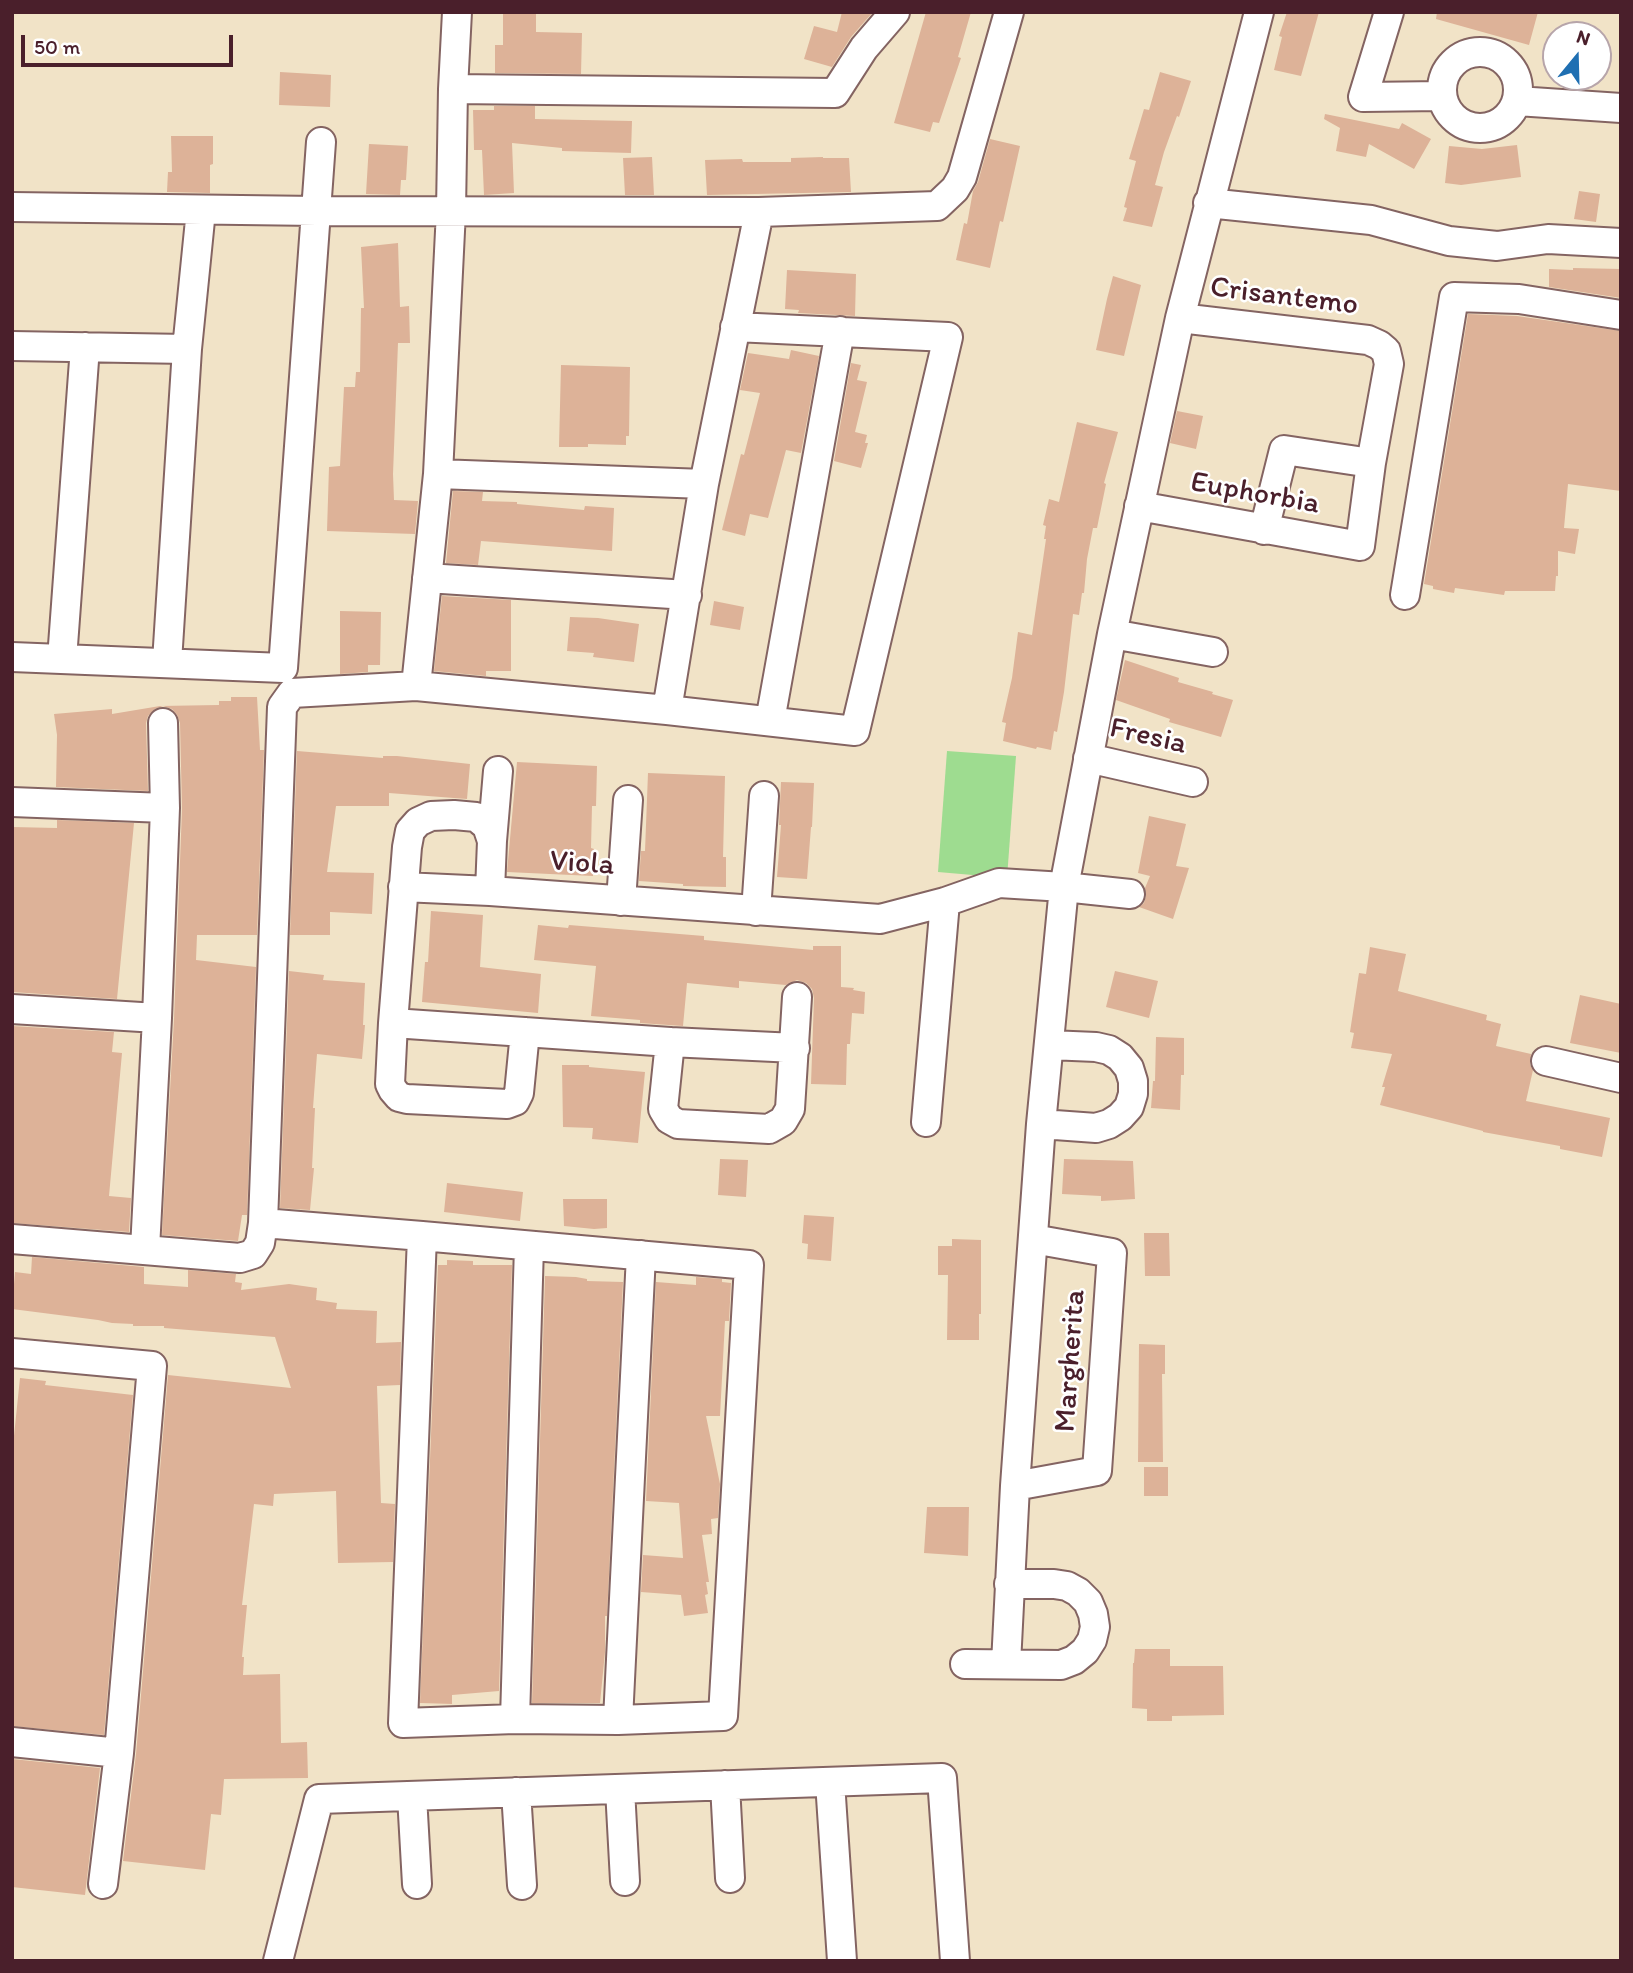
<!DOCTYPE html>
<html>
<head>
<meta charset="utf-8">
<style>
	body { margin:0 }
	#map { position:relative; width:1633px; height:1973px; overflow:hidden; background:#f1e3c7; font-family:Itim,sans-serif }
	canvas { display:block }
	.frame { position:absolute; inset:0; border:14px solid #4a1f2b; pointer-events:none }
	.north { position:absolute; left:1542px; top:21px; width:70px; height:70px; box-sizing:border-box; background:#fff; border:2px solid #b7a5aa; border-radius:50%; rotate:19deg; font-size:19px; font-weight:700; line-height:28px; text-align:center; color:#4a1f2b }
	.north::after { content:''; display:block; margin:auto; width:24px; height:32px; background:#1f6fb2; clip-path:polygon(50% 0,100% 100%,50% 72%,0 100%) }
	.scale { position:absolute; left:21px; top:35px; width:212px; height:32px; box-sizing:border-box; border:4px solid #4a1f2b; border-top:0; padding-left:9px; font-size:21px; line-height:24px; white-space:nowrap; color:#4a1f2b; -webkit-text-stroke:5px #fff; paint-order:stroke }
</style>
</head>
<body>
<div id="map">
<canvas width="1633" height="1973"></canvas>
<div class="frame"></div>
<div class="north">N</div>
<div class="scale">50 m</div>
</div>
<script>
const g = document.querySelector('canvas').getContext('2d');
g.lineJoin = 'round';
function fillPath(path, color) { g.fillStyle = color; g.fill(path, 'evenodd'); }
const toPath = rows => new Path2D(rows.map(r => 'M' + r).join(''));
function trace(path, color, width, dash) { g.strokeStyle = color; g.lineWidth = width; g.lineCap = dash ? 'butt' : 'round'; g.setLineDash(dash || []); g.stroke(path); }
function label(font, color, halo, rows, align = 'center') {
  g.font = font + ' Itim,sans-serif'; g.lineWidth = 5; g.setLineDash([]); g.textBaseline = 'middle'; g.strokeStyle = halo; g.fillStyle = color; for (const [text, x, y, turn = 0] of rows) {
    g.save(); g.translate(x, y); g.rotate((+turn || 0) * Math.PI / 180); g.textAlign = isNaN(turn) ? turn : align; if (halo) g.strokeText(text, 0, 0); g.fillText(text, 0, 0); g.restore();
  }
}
const green = toPath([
	[947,751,1016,756,1007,878,938,872]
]);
const building = toPath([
	[503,12,536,12,536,32,582,33,581,74,495,73,495,45,503,45],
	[842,12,873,12,851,37,832,67,804,59,814,26,837,32],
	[926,12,971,12,958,57,961,58,939,123,933,122,930,132,894,123],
	[1287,12,1319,12,1301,76,1274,70,1282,37,1279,36],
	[1437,12,1538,12,1529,45,1436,19],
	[280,72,331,75,330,107,279,105],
	[1160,72,1191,81,1179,117,1177,116,1164,152,1155,185,1163,187,1152,227,1123,221,1127,208,1124,207,1136,161,1129,159,1144,109,1149,110],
	[494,106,535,106,535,119,632,121,631,153,562,151,562,148,512,143,514,193,484,195,482,150,474,150,473,110,494,110],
	[1325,114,1399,129,1402,123,1431,139,1414,169,1369,144,1366,157,1336,151,1340,128,1324,119],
	[171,136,213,136,213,164,210,165,210,193,167,192,168,172,172,172],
	[990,139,1020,146,1003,222,1000,221,990,268,956,260,964,223,967,224,973,191,978,182],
	[369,144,408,146,406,180,401,180,400,195,366,194],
	[1517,145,1521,177,1461,185,1445,183,1449,146,1482,149],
	[652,157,654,195,625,195,623,158],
	[823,157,823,158,849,158,851,192,707,195,705,160,742,159,743,162,791,162,791,158],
	[1579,191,1600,194,1596,222,1574,219],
	[398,243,400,307,409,306,410,343,398,343,393,474,394,500,418,501,415,534,327,531,329,467,340,466,344,387,355,387,356,372,360,372,361,308,364,308,361,247],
	[1573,268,1621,269,1621,298,1549,287,1549,269,1573,270],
	[787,270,856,274,855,316,798,313,799,310,785,309],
	[1113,276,1141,285,1124,356,1096,350,1107,299],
	[1468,314,1517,316,1621,331,1621,491,1568,484,1564,528,1579,529,1575,554,1558,551,1558,576,1556,576,1555,591,1505,591,1504,595,1455,588,1454,593,1433,589,1433,586,1424,584],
	[791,350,819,356,801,453,786,450,768,518,750,514,745,536,722,530,741,454,744,455,760,393,740,390,748,353,789,359],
	[851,363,861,365,857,380,867,382,855,432,867,435,865,443,868,443,861,468,834,461],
	[561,365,630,367,629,436,626,436,626,445,588,444,588,447,559,447],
	[1177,411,1203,416,1196,449,1170,443],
	[1077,422,1118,432,1104,483,1106,484,1097,528,1093,528,1087,559,1084,593,1082,593,1079,615,1073,614,1064,692,1057,732,1054,731,1051,750,1037,747,1036,749,1003,741,1006,723,1002,722,1012,678,1018,632,1032,635,1046,539,1044,539,1046,526,1043,525,1049,499,1059,502],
	[453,491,483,492,482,501,517,502,517,504,584,510,585,506,614,508,612,551,481,541,478,565,446,563],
	[442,596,511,600,511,671,486,671,486,676,434,671],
	[714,601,744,607,740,630,710,625],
	[340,611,381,612,380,665,368,665,368,672,340,674],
	[570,617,598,618,639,624,634,662,593,657,594,653,567,651],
	[1125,660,1179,678,1178,682,1213,692,1212,694,1233,700,1221,737,1169,722,1170,719,1116,700],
	[231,697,257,697,260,750,264,750,257,935,197,935,196,960,256,967,247,1215,242,1215,238,1241,162,1235,174,1019,182,809,180,723,177,715,172,709,163,706,155,709,148,716,146,723,148,791,56,787,57,735,54,714,112,709,112,714,160,706,219,705,219,701,231,701],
	[297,751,383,758,383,756,397,756,470,764,467,799,389,793,389,806,336,806,327,872,374,873,372,914,330,912,330,935,290,935],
	[517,762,597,766,596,806,592,806,591,848,594,849,593,876,507,872],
	[648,773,725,776,723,857,726,857,726,887,683,886,683,884,639,881,641,851,645,851],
	[781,782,814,783,812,827,811,827,807,879,777,877,781,825,779,825],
	[1149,816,1186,824,1176,866,1189,868,1173,919,1139,907,1144,903,1146,896,1145,888,1150,876,1138,873],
	[57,820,134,823,117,999,12,992,12,827,57,828],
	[431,911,483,915,480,967,541,974,538,1013,422,1002,425,962,428,962],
	[538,925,568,928,569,925,704,936,704,940,813,950,813,946,841,946,841,987,854,988,853,990,865,992,864,1014,852,1013,850,1044,847,1044,846,1085,811,1084,814,998,812,989,806,983,797,980,786,985,739,981,739,988,687,983,683,1026,640,1023,640,1020,591,1016,596,966,534,960],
	[1370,947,1406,954,1398,991,1487,1015,1486,1020,1501,1024,1496,1046,1531,1054,1530,1065,1533,1070,1526,1101,1610,1118,1602,1157,1560,1149,1560,1146,1483,1132,1483,1131,1380,1105,1385,1087,1382,1087,1392,1054,1351,1048,1354,1033,1350,1032,1359,973,1366,974],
	[289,971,324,975,323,980,365,983,363,1025,365,1025,362,1059,317,1054,313,1108,315,1108,312,1168,314,1168,310,1210,280,1208],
	[1115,971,1158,981,1149,1018,1106,1007],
	[1580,995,1621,1004,1621,1053,1570,1043],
	[12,1026,114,1032,112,1052,122,1053,109,1196,131,1198,129,1232,12,1223],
	[1156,1037,1184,1038,1184,1075,1181,1075,1180,1110,1151,1108,1153,1081,1155,1081],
	[562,1065,589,1065,589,1067,645,1072,638,1143,592,1139,593,1128,563,1127],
	[720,1159,748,1160,746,1197,718,1195],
	[1064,1159,1133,1161,1135,1199,1101,1201,1101,1196,1062,1194],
	[447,1183,523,1192,520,1221,444,1212],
	[563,1199,607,1199,607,1228,594,1229,564,1226],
	[804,1215,834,1217,831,1261,807,1259,808,1244,802,1243],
	[1144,1233,1169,1233,1170,1276,1145,1276],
	[952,1239,981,1240,981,1314,979,1314,979,1340,947,1340,948,1275,938,1275,938,1246,952,1246],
	[32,1257,144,1267,144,1284,188,1287,188,1270,236,1274,235,1282,242,1283,241,1290,289,1284,317,1288,316,1300,337,1303,336,1309,377,1311,376,1343,401,1342,400,1385,377,1386,381,1503,395,1504,393,1562,338,1563,336,1491,274,1494,273,1506,254,1504,242,1605,247,1605,242,1657,244,1657,243,1675,280,1674,281,1743,307,1742,308,1778,224,1779,221,1815,211,1814,205,1870,123,1861,136,1754,168,1375,291,1388,275,1337,164,1328,164,1326,133,1326,133,1324,112,1323,98,1320,12,1309,15,1272,31,1274],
	[447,1260,473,1261,473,1265,512,1265,499,1691,452,1695,452,1704,420,1703,438,1265,447,1265],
	[545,1276,576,1277,587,1279,587,1281,623,1282,607,1616,605,1616,605,1652,600,1703,532,1703],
	[696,1277,722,1279,722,1282,731,1283,729,1321,725,1321,720,1416,706,1416,720,1484,718,1518,711,1519,712,1534,702,1535,709,1582,706,1582,708,1594,705,1595,708,1613,684,1616,681,1595,641,1592,643,1555,683,1558,679,1503,646,1501,656,1282,696,1285],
	[1139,1344,1165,1345,1165,1374,1162,1374,1163,1462,1138,1462],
	[20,1378,46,1381,45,1385,133,1395,104,1735,12,1726,12,1455],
	[1144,1467,1168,1467,1168,1496,1144,1496],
	[927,1507,969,1507,968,1556,924,1553],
	[1135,1649,1170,1649,1170,1666,1223,1666,1224,1715,1172,1716,1172,1721,1147,1721,1147,1709,1132,1708,1133,1663,1134,1663],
	[12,1759,100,1768,85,1895,12,1887]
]);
const minor = toPath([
	[457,12,453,89,451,211,438,474,416,686,667,710,855,731,948,337,735,327],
	[1389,12,1363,97,1441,96],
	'1442 90a38 38 0 1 1 76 0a38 38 0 1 1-76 0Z',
	[453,89,835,93,864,48,895,12],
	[1517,101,1621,108],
	[1208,203,1371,220,1449,241,1497,246,1548,239,1621,243],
	[12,207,317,211,759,212,937,206,955,189,962,177,1009,12],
	[12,346,187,349],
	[438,474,704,484],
	[1139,506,1360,546,1371,463,1389,364,1386,351,1379,345,1368,340,1180,318],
	[1264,530,1284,450,1371,463],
	[427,578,687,595],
	[1405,595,1454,297,1519,299,1621,315],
	[1112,634,1213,652],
	[12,657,283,668,321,142],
	[62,659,85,347],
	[167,662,187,349,201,210],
	[667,710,704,484,759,212],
	[770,721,840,331],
	[1088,758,1193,782],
	[12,802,165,808],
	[492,841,498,771],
	[403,887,490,891,880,919,945,902,999,883,1064,887,1130,894],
	[490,891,492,841,487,826,476,817,454,815,431,816,418,822,410,831,407,847,393,1023,390,1084,393,1090,399,1097,407,1099,507,1104,515,1101,519,1093,525,1032],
	[621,901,628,800],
	[756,911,764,796],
	[12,1009,157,1018],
	[393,1023,670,1042,795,1048],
	[670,1042,663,1109,669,1119,678,1124,769,1129,783,1121,790,1109,797,997],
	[1546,1061,1621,1078],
	[926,1122,945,902],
	[1041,1124,1096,1128,1109,1124,1120,1117,1129,1107,1133,1094,1133,1081,1129,1068,1120,1057,1109,1050,1096,1047,1049,1045],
	[263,1223,422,1236,749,1265,723,1716,618,1720,515,1719,403,1723,422,1236],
	[12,1239,240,1258,253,1254,260,1243,263,1223,282,707,292,693,416,686],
	[145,1249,157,1018,165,808,163,723],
	[12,1353,152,1366,119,1753,103,1884],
	[1015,1486,1097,1471,1112,1253,1033,1239],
	[965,1664,1061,1665,1074,1660,1085,1651,1092,1640,1095,1627,1093,1614,1088,1602,1078,1592,1067,1586,1054,1584,1009,1584],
	[1006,1664,1015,1486,1041,1124,1064,887,1112,634,1180,318,1259,12],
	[515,1719,529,1246],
	[618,1720,641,1255],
	[12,1742,119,1753],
	[830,1782,842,1961],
	[725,1785,730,1878],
	[620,1789,625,1881],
	[516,1792,522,1885],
	[412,1796,417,1884],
	[278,1961,319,1799,942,1778,955,1961]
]);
const streetNames = [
	["Crisantemo",1284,297,7],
	["Euphorbia",1255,494,10],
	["Fresia",1148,737,13],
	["Viola",582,864,4],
	["Margherita",1071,1361,-86]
];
fillPath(green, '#9edc90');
fillPath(building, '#ddb298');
trace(minor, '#846462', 32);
trace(minor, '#fff', 28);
label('30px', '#4a1f2b', '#fff', streetNames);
</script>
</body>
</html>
